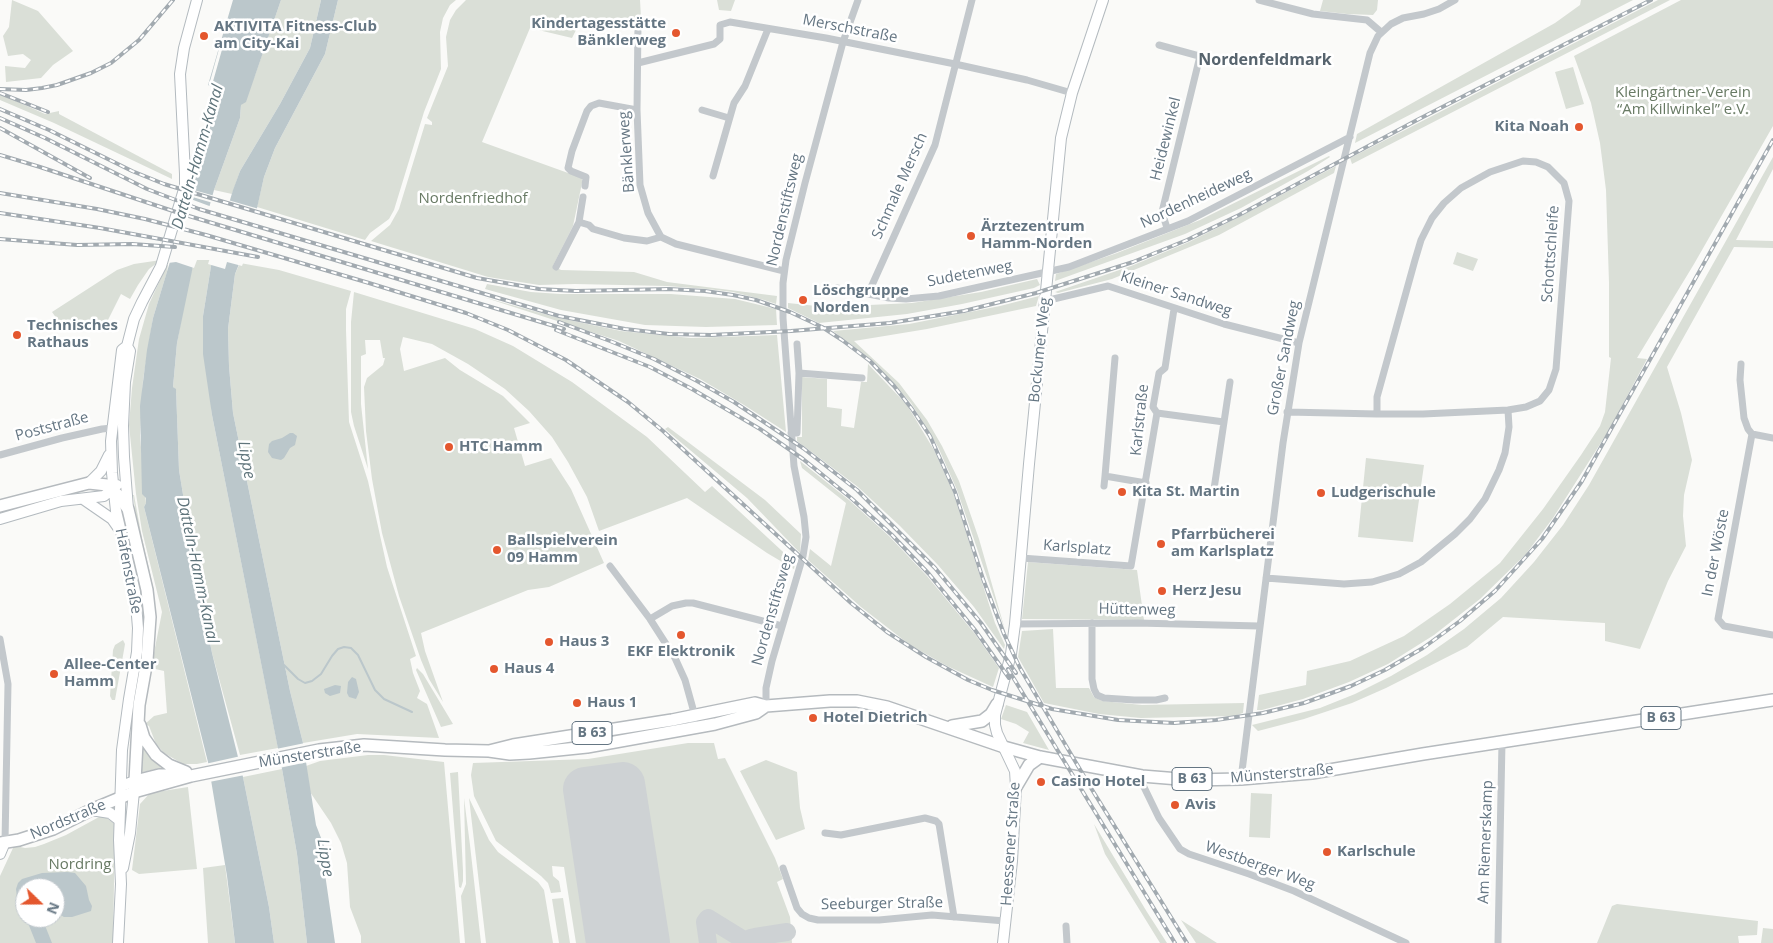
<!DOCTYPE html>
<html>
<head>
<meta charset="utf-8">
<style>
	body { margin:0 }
	#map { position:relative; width:1773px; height:943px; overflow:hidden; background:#fafaf8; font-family:"Open Sans",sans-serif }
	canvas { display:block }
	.north { position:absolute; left:15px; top:878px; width:50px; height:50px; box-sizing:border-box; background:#fff; border:1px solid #c1c8cd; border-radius:50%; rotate:112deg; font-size:14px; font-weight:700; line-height:20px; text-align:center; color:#657683 }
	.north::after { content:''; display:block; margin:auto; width:18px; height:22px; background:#e4572e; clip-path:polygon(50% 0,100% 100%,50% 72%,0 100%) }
</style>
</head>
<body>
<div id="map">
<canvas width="1773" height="943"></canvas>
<div class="north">N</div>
</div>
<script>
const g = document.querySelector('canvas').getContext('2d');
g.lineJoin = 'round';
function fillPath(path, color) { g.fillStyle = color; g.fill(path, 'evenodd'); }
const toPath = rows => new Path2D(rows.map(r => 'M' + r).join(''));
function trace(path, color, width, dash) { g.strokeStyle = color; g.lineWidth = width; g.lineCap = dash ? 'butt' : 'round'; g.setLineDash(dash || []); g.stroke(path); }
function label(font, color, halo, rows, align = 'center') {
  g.font = font + ' "Open Sans",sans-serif'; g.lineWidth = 5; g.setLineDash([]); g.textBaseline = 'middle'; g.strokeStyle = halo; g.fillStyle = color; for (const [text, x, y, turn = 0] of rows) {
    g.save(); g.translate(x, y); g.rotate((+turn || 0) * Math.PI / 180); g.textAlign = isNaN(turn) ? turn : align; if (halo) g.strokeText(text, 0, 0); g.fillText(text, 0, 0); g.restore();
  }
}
const green = toPath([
	[12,0,38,11,73,51,53,65,41,78,6,82,5,66,25,68,31,60,23,54,8,56,3,36,9,27],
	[281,0,321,0,310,48,280,104,240,171,232,194,214,190,240,118,241,105,255,75],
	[338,0,456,0,450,5,443,18,440,32,441,69,424,112,394,210,389,219,370,233,365,240,257,207,264,177,275,148,325,54],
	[466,0,640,0,641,18,588,19,579,24,572,38,530,28,482,142,582,178,582,183,573,226,553,266,561,270,634,272,667,282,777,296,776,304,764,300,733,292,707,289,667,286,575,284,539,285,488,277,371,241,390,225,399,209,425,124,432,125,432,122,427,118,448,66,446,37,450,20,456,10],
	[717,0,735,0,731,11,719,10],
	[1323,0,1378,0,1377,10,1373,15,1347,14,1320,11],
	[1581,0,1633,0,1355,143,1357,134,1555,23,1580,5],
	[1658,0,1670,0,1352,164,1350,158,1360,153],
	[1681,0,1773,0,1773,126,1694,264,1637,358,1647,359,1609,430,1553,518,1526,554,1480,599,1434,635,1388,664,1349,682,1303,699,1262,710,1257,710,1259,695,1306,685,1307,671,1350,661,1404,636,1450,604,1500,563,1543,509,1581,455,1600,426,1605,412,1611,358,1609,357,1609,283,1606,190,1600,143,1591,103,1574,56],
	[1573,67,1584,104,1566,109,1555,72],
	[0,94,45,114,59,111,59,114,172,174,172,179,54,123,0,100],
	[1329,156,1330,157,1308,171,1241,208,1185,234,1055,281,1056,274,1117,253,1200,220],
	[1773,157,1773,169,1736,240,1773,241,1773,248,1734,247,1667,367,1681,413,1692,460,1684,495,1683,516,1686,546,1668,581,1640,649,1605,641,1605,623,1503,617,1467,647,1386,688,1352,703,1304,719,1258,731,1252,725,1320,708,1355,694,1391,676,1427,655,1464,629,1501,598,1534,562,1563,525,1589,485],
	[1336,166,1334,173,1219,235,1112,279,1058,293,1055,292,1131,266,1189,242,1245,214],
	[1457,252,1478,259,1473,271,1453,264],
	[161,260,149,269,138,285,130,299,121,294,107,322,102,322,82,332,62,326,52,312,117,270,134,264],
	[195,260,212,260,203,316,212,415,278,748,240,755,212,653,195,568,179,470,176,390,173,387,177,343,188,282],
	[240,263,279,270,351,291,346,309,346,330,349,422,368,481,387,567,416,656,410,659,413,673,420,691,417,698,427,704,439,738,357,734,303,743,290,691,233,413,229,366,228,329,235,274],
	[167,265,168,265,167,272,153,318,143,380,140,436,146,503,144,507,207,762,197,764,183,764,164,753,156,744,149,726,145,724,154,716,167,713,164,671,151,668,162,612,142,531,136,494,129,425,132,388,139,339,149,304],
	[1037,279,1040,285,1034,288,962,304,907,314,819,323,788,308,788,303,826,307,912,303,981,292],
	[487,284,531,292,560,294,671,294,735,299,776,309,777,325,706,327,645,325,561,310,485,289],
	[354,292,475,329,513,346,572,382,647,437,705,492,712,486,795,563,794,569,767,553,687,498,599,531,587,497,568,462,552,437,529,411,505,389,468,364,432,344,403,337,400,349,404,371,445,358,460,370,503,396,530,423,514,428,525,466,551,458,571,489,604,563,549,587,528,590,421,633,425,651,443,702,429,679,421,660,399,596,382,533,372,479,366,431,364,387,367,378,383,365,385,358,383,358,380,340,365,340,366,354,361,356,361,404,368,469,354,426,351,412,351,322],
	[1039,296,1036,306,927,329,854,341,899,383,927,420,942,446,959,481,979,539,1005,630,957,490,938,447,911,403,870,359,833,331,909,324,1000,306],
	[483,297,559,318,621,331,691,338,777,335,786,432,744,405,700,379,619,341],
	[868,364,907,405,934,450,953,492,995,623,1005,645,1004,649,974,607,938,565,900,526,858,487,797,441,797,437,802,437,802,377,827,379,827,407,842,409,841,426,854,428,861,382,867,382],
	[668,427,765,500,801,534,800,553,747,498,665,429],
	[1366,458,1424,465,1413,542,1358,537],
	[800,461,849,500,889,536,927,576,975,634,999,668,993,687,947,666,910,645,861,607,808,560,810,549,831,566,846,503,802,468],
	[133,495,134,495,142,538,154,591,153,591,138,529],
	[1028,562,1137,570,1144,620,1022,619],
	[1053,629,1056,688,1089,688,1094,697,1102,701,1142,705,1244,703,1243,713,1234,716,1141,718,1099,714,1044,703,1018,657,1022,631],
	[123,640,125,644,124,650,115,700,112,700,110,696,113,650,115,645],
	[417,668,423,674,453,724,441,727,416,670],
	[1006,705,1027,712,1049,750,1023,743,1029,732,1016,724,1001,719],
	[140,737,164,767,143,772,139,771],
	[688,743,714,743,718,759,725,758,775,858,783,879,777,882,790,917,792,943,576,943,564,867,552,866,553,876,559,881,561,892,551,893,548,883,541,876,496,841,474,796,471,775,473,763,588,759],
	[368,755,384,755,444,762,460,943,361,943,361,936,350,907,347,863,341,843,331,823,310,792,306,766,320,761],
	[766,760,797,772,800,808,805,829,776,840,740,771],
	[282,769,297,854,307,943,274,943,269,907,243,777],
	[458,772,463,871,463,881,461,888,459,887,450,773],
	[188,787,197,869,139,874,132,870,140,804,150,793],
	[1251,793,1272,794,1270,838,1249,837],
	[464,798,470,845,481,943,465,943,461,896,466,884],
	[469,798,489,840,498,852,538,882,544,890,553,943,486,943],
	[99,817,105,817,115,824,113,943,0,943,0,876,13,848,16,846,25,848,35,847,44,844,66,835],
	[25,888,55,888,55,918,25,918],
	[1094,824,1147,912,1167,943,1160,943,1105,854],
	[225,865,235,943,208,943,203,868],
	[563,898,570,943,559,943,552,899],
	[1617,904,1758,921,1757,935,1738,936,1739,943,1597,943,1612,906],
	[1181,920,1217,943,1196,943],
	[1763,928,1773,929,1773,943,1761,943]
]);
const water = toPath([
	[233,0,281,0,246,102,241,105,240,118,214,190,193,266,177,343,173,387,176,389,179,470,195,568,212,653,243,777,269,907,274,943,235,943,227,876,208,762,144,507,146,503,146,498,142,494,140,406,147,350,153,318,198,169,214,88,208,85],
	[321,0,338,0,325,54,275,148,264,177,251,235,235,274,228,329,229,366,233,413,290,691,303,743,316,825,325,848,323,860,335,943,307,943,297,854,282,769,212,415,203,354,203,316,212,260,233,190,240,171,280,104,310,48],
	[290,433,293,433,297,436,295,445,290,448,284,458,281,460,272,458,268,452,269,444,272,441,282,438],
	[352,677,356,679,359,692,356,699,349,697,347,693,348,682],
	[335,685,341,686,340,693,330,696,325,693,324,689],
	[67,872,75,873,86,886,89,900,92,906,91,911,72,917,64,917,55,912,55,888,46,888,45,882,41,880,33,880,30,883,31,888,25,888,25,916,17,897,16,889,18,883,22,879,42,873],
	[26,918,42,918,52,943,36,943]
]);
const pier = toPath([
	[222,38,225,39,212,85,209,85],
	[190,189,215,196,213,203,189,196,188,198,212,207,197,260,194,268,176,262,168,263,166,265],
	[228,200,259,209,253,236,242,266,227,262,225,269,208,264],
	[305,743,308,762,279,768,276,749],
	[241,756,245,775,209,782,205,764]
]);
const stream = toPath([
	[284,665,298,679,305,683,312,681,321,674,332,656,338,649,344,647,351,648,358,655,375,690,384,699,412,712]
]);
const taxiway = toPath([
	[708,943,705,922,708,918,747,942],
	[747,943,750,938,755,937,787,932]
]);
const runway = toPath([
	[608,943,585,789,623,784,648,943]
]);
const minor = toPath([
	[1259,0,1313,14,1367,20,1381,32],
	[638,24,637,110,640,185,648,213,661,237,676,244,784,271],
	[1159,45,1221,62],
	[638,63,714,44,720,39,720,25,730,22,826,38,955,64,1027,80,1072,93],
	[702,110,729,118],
	[713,176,734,103,745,86,768,29],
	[585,186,586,177,571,171,568,168,572,151,587,111,591,106,599,103,637,110],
	[579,222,589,225,593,229,624,238,647,241,661,237],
	[1167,228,1162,212,1200,56],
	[556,267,579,222,583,197],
	[837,288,889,298,906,299,939,296,1069,267,1188,221,1350,137],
	[868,294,935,145,972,0],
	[1045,301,1108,286,1224,324,1299,343],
	[1115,358,1105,476,1146,483],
	[1741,364,1740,380,1744,418,1748,429,1752,434],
	[799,373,862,378],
	[1287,412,1377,414,1423,414,1508,410,1526,407,1540,401,1549,390,1556,369,1569,201,1564,183,1548,167,1536,162,1523,161,1490,172,1461,188,1444,203,1432,218,1421,240,1415,260,1377,397,1377,414],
	[1157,413,1224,422,1214,489],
	[1224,422,1230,382],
	[791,433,797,433,799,373,797,344],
	[1773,438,1752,434,1718,619,1724,626,1773,635],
	[0,455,62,438,102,429,112,428],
	[1104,486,1105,476],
	[1021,558,1131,566,1157,413,1153,407,1159,373,1165,368,1174,309],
	[610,566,650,619,675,658,685,680,695,716,690,729],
	[1266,578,1344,584,1372,582,1399,574,1421,562,1455,534,1470,519,1485,499,1499,470,1505,453,1509,427,1508,410],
	[650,619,672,606,686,603,693,603,782,626],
	[1092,623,1092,679,1094,689,1097,695,1104,698,1134,700,1156,700,1165,698],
	[1015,624,1137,623,1259,626],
	[0,639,8,684,5,842],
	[766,706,766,688,772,661,803,556,806,537,804,517,794,466,783,318,783,283,786,260,805,183,843,42,858,0],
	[1142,776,1142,783,1159,818,1180,849,1189,854,1249,874,1294,891,1406,943],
	[1241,779,1283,443,1299,343,1370,53,1378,36,1391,24,1403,18,1424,14,1439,9,1455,0],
	[825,833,841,835,925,818,936,821,939,824,954,917],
	[783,868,797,908,802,914,809,918,818,920,879,920,932,915,1005,921],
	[1066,926,1067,943],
	[1498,943,1502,742]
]);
const secondary = toPath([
	[127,346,130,351,125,382,123,426,124,457,128,509],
	[89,483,101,471,109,455],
	[83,499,112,519,119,529],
	[0,519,61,501,104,496,117,485],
	[121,786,135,781,130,833,123,868],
	[91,810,110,813,119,820],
	[0,854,5,842],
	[118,943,121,884,119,840,122,750,129,699,137,652,138,628,135,592,116,511,112,473,111,441,122,350,127,346,134,319,142,302,161,266,185,186,185,174,180,74,184,48,197,0],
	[1003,943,1012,861,1016,787,1015,771,997,733,995,725,995,715,1011,654,1015,624,1029,464,1061,138,1072,93,1103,0]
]);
const primary = toPath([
	[0,506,89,483,107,485,119,496,128,509,147,590,150,617,147,660,139,705,135,781,159,775,184,775],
	[140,725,144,738,156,755,169,765,186,772],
	[952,726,982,721,991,714,997,704],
	[489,751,513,745,672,720,755,703,766,706,830,701,857,701,887,707,1004,747,1040,757,1142,776,1191,780,1241,779,1312,773,1423,754,1773,700],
	[1016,787,1029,765,1040,757],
	[0,843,19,840,53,829,91,810,134,792,191,776,319,750,364,745,445,750,489,751,510,754,529,753,587,747,715,724,756,713,766,706]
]);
const rail = toPath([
	[0,89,26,90,42,88,57,85,91,73,111,63,139,40,173,0],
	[0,93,48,112],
	[0,109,49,130,132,171,164,184,477,278,539,289,576,291,669,289,705,291,733,295,756,300,790,312,822,327,842,340,870,361,894,386,912,409,930,436,955,492,983,579,1004,634,1020,668,1091,788,1187,943],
	[0,118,45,138,147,189,199,209,559,316,625,329,669,334,711,335,791,331,890,323,964,311,1036,293,1133,262,1187,240,1239,215,1419,119,1651,0],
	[0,128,90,178],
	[0,155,40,167,179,213,564,329],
	[0,193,97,209,145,219,206,235,369,283,466,313,508,330,566,360,628,402,663,431,851,603,887,632,926,657,968,680,992,690,1052,709,1118,720,1174,723,1216,720,1263,713,1304,703,1351,686,1385,670,1423,648,1460,621,1495,591,1542,539,1582,481,1773,140],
	[0,213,100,228,258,257],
	[0,239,77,245,132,244,175,247],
	[559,322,610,341,654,359,697,381,734,402,803,448,857,490,935,568,981,623,1016,673],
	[556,330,650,367,692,389,760,429,803,459,851,498,892,535,929,574,975,630,1009,678],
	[1008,669,1175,943]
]);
const markers = [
	[676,33,5,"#e4572e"],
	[204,36,5,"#e4572e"],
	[1579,127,5,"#e4572e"],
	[971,236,5,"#e4572e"],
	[803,300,5,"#e4572e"],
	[17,335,5,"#e4572e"],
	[449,447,5,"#e4572e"],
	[1122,492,5,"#e4572e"],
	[1321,493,5,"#e4572e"],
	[1161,544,5,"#e4572e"],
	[497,550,5,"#e4572e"],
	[1162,591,5,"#e4572e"],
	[681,635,5,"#e4572e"],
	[549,642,5,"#e4572e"],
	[494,669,5,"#e4572e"],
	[54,674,5,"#e4572e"],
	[577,703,5,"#e4572e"],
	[813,718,5,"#e4572e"],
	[1041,782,5,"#e4572e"],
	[1175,805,5,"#e4572e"],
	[1327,852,5,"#e4572e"]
];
const shields = [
	[1661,718,40],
	[592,733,40],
	[1192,779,40]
];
const shieldNames = [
	["B 63",1661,718],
	["B 63",592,733],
	["B 63",1192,779]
];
const poiNames = [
	["Kindertagesstätte",666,24,"right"],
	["Bänklerweg",666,41,"right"],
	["AKTIVITA Fitness-Club",214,27],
	["am City-Kai",214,44],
	["Kita Noah",1569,127,"right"],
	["Ärztezentrum",981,227],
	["Hamm-Norden",981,244],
	["Löschgruppe",813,291],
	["Norden",813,308],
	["Technisches",27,326],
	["Rathaus",27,343],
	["HTC Hamm",459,447],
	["Kita St. Martin",1132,492],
	["Ludgerischule",1331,493],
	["Pfarrbücherei",1171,535],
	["am Karlsplatz",1171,552],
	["Ballspielverein",507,541],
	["09 Hamm",507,558],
	["Herz Jesu",1172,591],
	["Haus 3",559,642],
	["EKF Elektronik",681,652,"center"],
	["Allee-Center",64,665],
	["Hamm",64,682],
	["Haus 4",504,669],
	["Haus 1",587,703],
	["Hotel Dietrich",823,718],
	["Casino Hotel",1051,782],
	["Avis",1185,805],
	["Karlschule",1337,852]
];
const streetNames = [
	["Merschstraße",850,29,11],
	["Heidewinkel",1166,139,-76],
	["Bänklerweg",627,152,-94],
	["Schmale Mersch",900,186,-66],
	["Nordenheideweg",1196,199,-25],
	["Nordenstiftsweg",785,210,-77],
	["Schottschleife",1551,254,-86],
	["Sudetenweg",970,274,-11],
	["Kleiner Sandweg",1176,294,18],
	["Bockumer Weg",1040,350,-84],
	["Großer Sandweg",1284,358,-79],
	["Karlstraße",1140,420,-84],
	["Poststraße",52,427,-15],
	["Karlsplatz",1077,548,4],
	["In der Wöste",1716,553,-79],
	["Hafenstraße",128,571,79],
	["Nordenstiftsweg",773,610,-74],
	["Hüttenweg",1137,610,1],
	["Münsterstraße",310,755,-9],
	["Münsterstraße",1282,774,-5],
	["Nordstraße",68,820,-23],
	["Am Riemerskamp",1486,842,-88],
	["Heessener Straße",1011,844,-86],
	["Westberger Weg",1260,866,20],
	["Seeburger Straße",882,904,-1]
];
const parkNames = [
	["Kleingärtner-Verein",1683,93],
	["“Am Killwinkel” e.V.",1683,110],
	["Nordenfriedhof",473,199],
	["Nordring",80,865]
];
const neighbourhoodNames = [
	["Nordenfeldmark",1265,60]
];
const waterNames = [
	["Datteln-Hamm-Kanal",198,157,-74],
	["Lippe",246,460,80],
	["Datteln-Hamm-Kanal",197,570,78],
	["Lippe",325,858,81]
];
fillPath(green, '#dadfd7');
fillPath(water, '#bbc7cb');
fillPath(pier, '#fafaf8');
trace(stream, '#bbc7cb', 2);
trace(taxiway, '#ced2d4', 18);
trace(runway, '#ced2d4', 44);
trace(secondary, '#b3babf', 12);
trace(primary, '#b5babe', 14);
trace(minor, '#c3c8cc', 7);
trace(secondary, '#fff', 10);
trace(primary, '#fff', 11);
trace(rail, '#a2aab0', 4);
trace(rail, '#fff', 2, [5.5]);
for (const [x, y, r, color] of markers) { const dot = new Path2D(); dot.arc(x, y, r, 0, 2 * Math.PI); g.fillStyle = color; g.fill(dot); trace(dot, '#fff', 2); }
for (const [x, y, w] of shields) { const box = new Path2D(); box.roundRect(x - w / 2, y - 11.5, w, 23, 4); g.fillStyle = '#fff'; g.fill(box); trace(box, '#657683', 1); }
label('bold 14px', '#657683', null, shieldNames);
label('bold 15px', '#657683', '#fff', poiNames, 'left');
label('15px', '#657683', '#fff', streetNames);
label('15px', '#687a64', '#fff', parkNames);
label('bold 16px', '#57646e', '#fff', neighbourhoodNames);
label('italic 16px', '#60757c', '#fff', waterNames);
</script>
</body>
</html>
